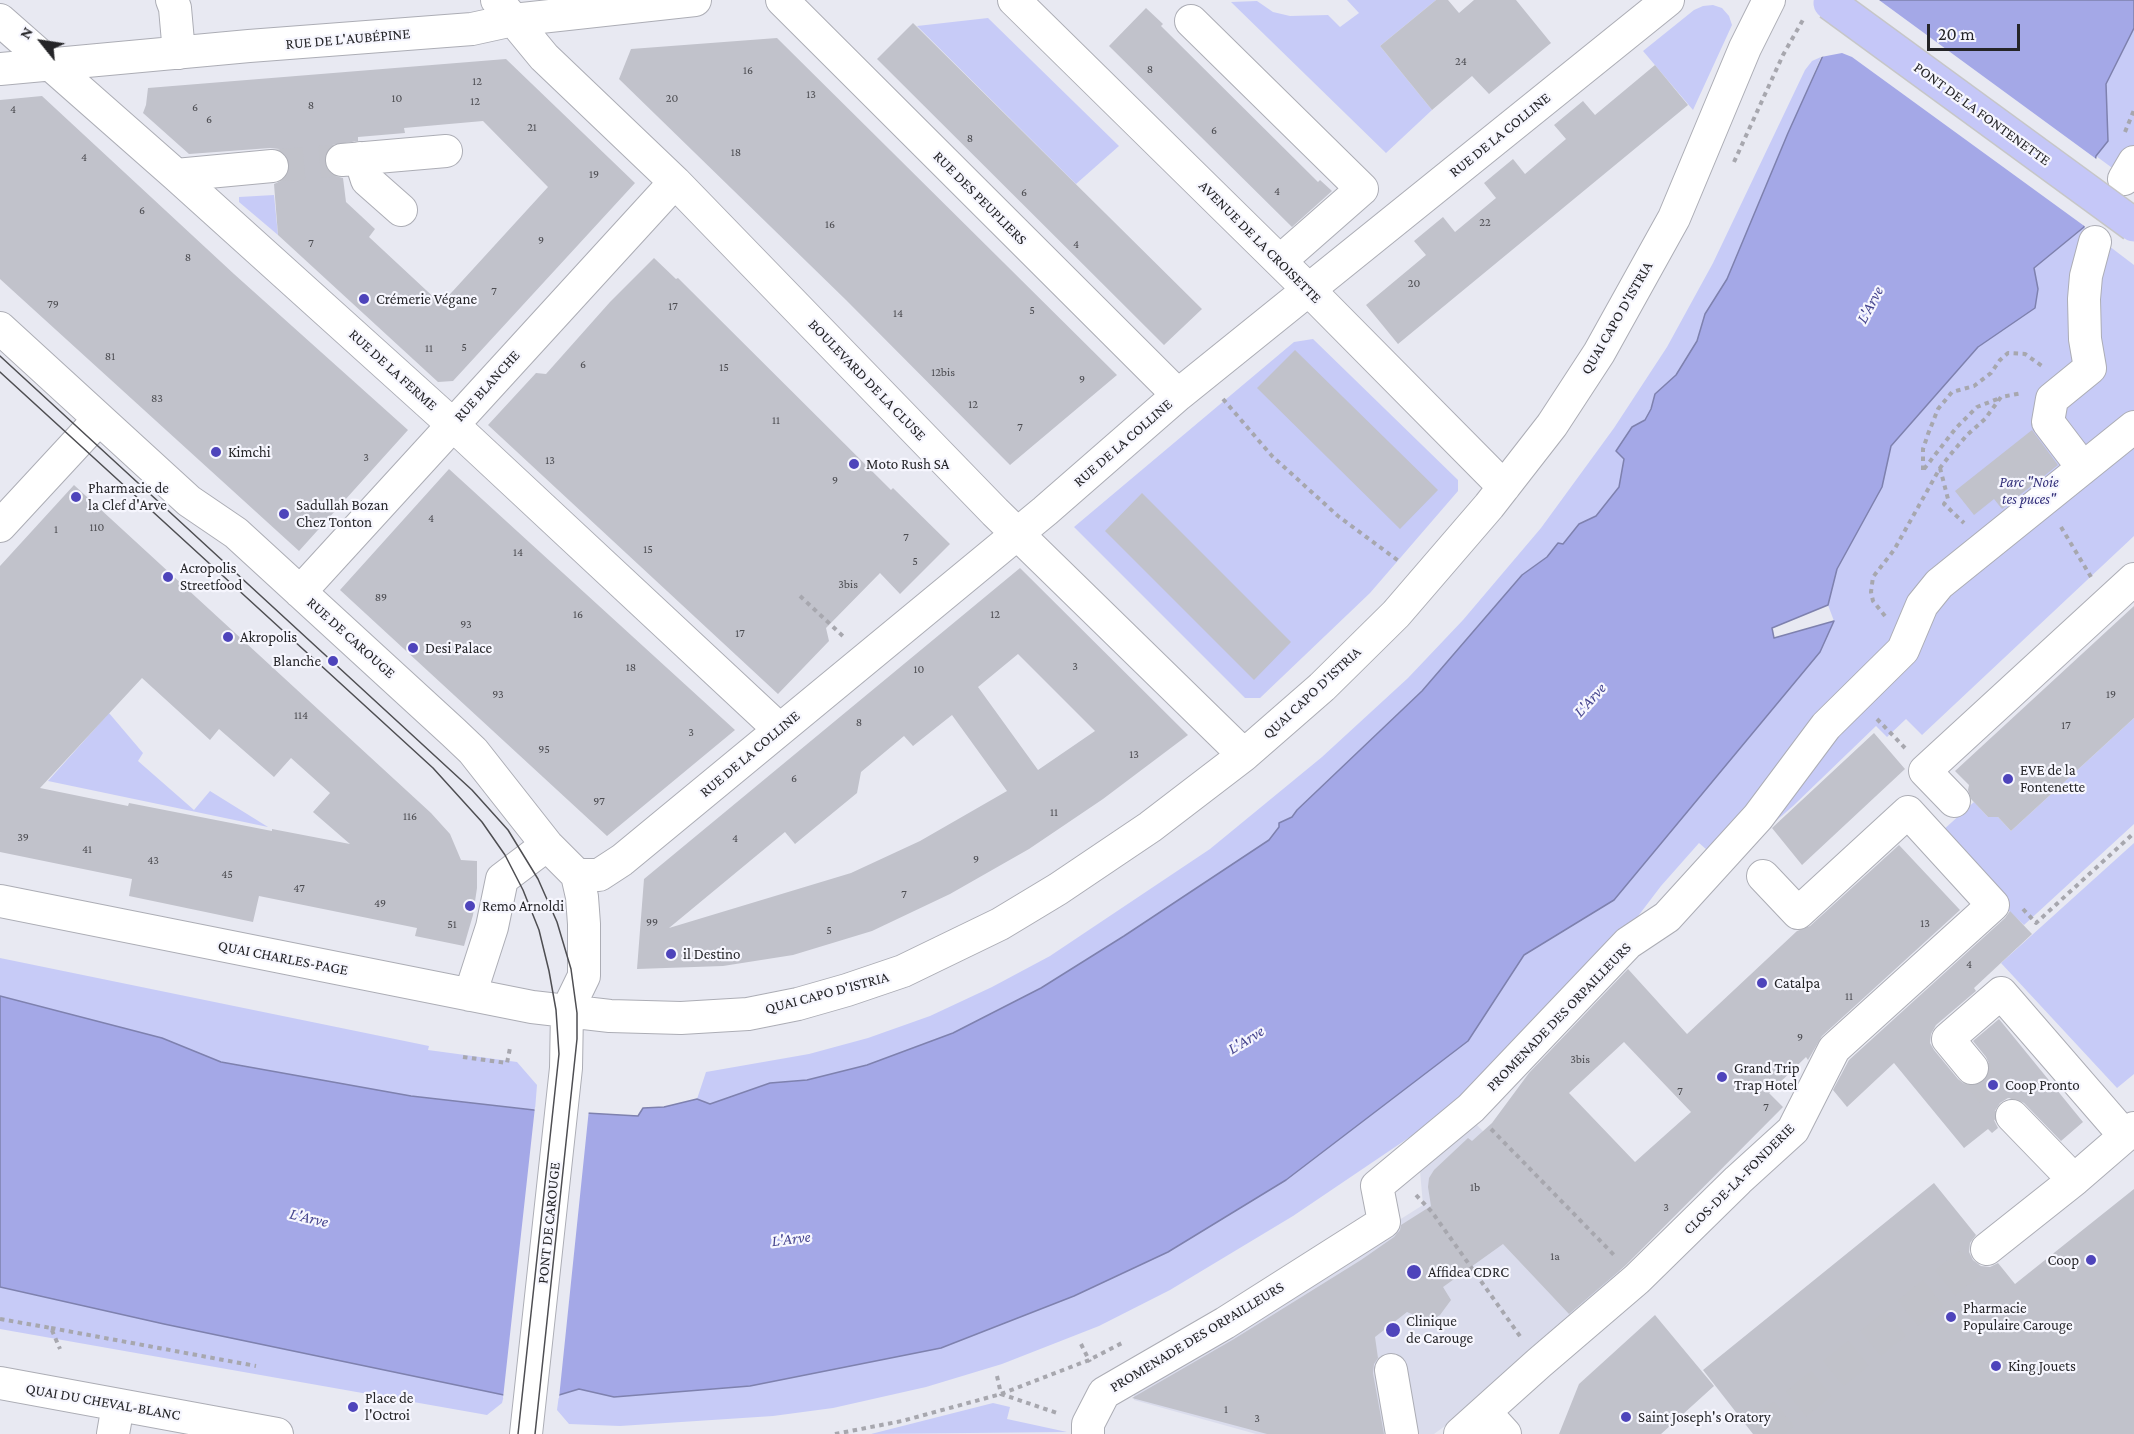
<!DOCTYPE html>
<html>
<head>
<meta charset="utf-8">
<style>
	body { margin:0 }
	#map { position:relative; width:2134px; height:1434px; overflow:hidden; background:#e8e9f2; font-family:"Crimson Pro",serif }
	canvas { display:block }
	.north { position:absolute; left:12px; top:12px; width:60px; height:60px; -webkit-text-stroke:4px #f6f6fe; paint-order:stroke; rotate:300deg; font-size:16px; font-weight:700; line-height:24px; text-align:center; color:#252528 }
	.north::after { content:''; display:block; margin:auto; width:21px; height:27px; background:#252528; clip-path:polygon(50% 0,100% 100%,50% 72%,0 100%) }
	.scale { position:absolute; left:1927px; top:24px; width:93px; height:27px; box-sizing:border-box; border:3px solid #252528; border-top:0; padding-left:8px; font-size:18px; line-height:21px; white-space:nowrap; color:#252528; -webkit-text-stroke:4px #f6f6fe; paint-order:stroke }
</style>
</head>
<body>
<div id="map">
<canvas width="2134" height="1434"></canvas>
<div class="north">N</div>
<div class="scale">20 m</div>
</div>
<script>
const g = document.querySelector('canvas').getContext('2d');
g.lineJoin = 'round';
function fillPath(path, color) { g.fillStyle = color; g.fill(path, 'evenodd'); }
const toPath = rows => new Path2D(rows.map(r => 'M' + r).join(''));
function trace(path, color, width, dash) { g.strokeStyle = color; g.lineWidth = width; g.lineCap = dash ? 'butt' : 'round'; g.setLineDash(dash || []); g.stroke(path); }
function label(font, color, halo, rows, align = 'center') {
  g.font = font + ' "Crimson Pro",serif'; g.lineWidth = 4.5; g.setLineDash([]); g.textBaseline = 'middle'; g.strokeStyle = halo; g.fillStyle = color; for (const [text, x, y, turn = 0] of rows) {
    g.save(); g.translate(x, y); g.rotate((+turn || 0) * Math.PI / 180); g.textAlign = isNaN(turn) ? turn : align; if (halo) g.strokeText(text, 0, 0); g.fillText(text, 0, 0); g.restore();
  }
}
const built = toPath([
	[1474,1122,1624,1275,1500,1386,1434,1434,1256,1434,1134,1400,1134,1387,1423,1205,1420,1171]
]);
const green = toPath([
	[1347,0,1436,0,1380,46,1432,110,1386,153,1231,2,1257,1,1273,12,1290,16,1328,15,1340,27,1359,13],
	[1713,5,1722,8,1729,16,1732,25,1693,110,1643,51,1694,10,1703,6],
	[988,18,1119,146,1076,184,917,26],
	[2134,28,2134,184,2096,156,2108,141,2106,84],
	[1821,57,1727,279,1705,314,1697,341,1676,375,1655,394,1651,409,1645,420,1632,427,1616,451,1624,459,1619,487,1609,502,1596,516,1579,524,1563,544,1558,543,1547,557,1522,575,1422,691,1297,810,1292,817,1285,820,1269,840,1124,936,1041,988,953,1033,867,1065,807,1080,770,1083,710,1104,697,1099,706,1072,809,1054,868,1038,930,1016,992,987,1050,956,1210,849,1322,757,1408,678,1463,620,1541,528,1614,428,1667,347,1713,263,1805,70,1812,61],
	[274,195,278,235,239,202,239,197],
	[2084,227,2134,265,2134,536,1922,735,1906,719,1887,737,1876,726,1793,806,1760,835,1730,870,1699,843,1661,886,1613,949,1527,1037,1435,1120,1293,1216,1170,1290,1099,1326,1002,1364,926,1387,833,1408,773,1416,620,1426,569,1424,557,1410,559,1395,579,1389,614,1397,750,1386,941,1348,1074,1296,1168,1252,1286,1180,1468,1041,1524,955,1614,900,1820,652,1834,621,1828,605,1837,569,1882,487,1891,446,1978,347,2035,308,2038,288,2034,268],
	[1313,339,1458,480,1458,491,1370,593,1260,698,1245,698,1074,527,1294,342],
	[109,713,143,753,138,761,194,810,210,791,268,827,48,781],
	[2134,718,2134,824,2024,925,2009,911,1941,832,1974,802,1988,817,1998,817,2011,831],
	[2134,843,2134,1074,2117,1088,2001,963],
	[0,958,429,1046,428,1050,517,1062,537,1085,535,1110,411,1096,221,1062,162,1038,0,996],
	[0,1287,164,1324,504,1395,502,1403,487,1415,0,1329],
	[993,1403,1010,1407,1007,1419,1067,1432,871,1434]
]);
const water = toPath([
	[1848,0,2134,0,2134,28,2106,84,2108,141,2096,156,2084,227,2034,268,2038,289,2035,308,1978,347,1891,446,1882,487,1837,569,1828,605,1772,628,1774,638,1834,621,1820,652,1614,900,1524,955,1468,1041,1286,1180,1168,1252,1074,1296,941,1348,750,1386,614,1397,579,1389,559,1395,504,1395,164,1324,0,1287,0,996,162,1038,221,1062,411,1096,534,1110,638,1116,643,1108,664,1107,697,1099,710,1104,770,1083,807,1080,867,1065,953,1033,1041,988,1124,936,1269,840,1279,827,1279,823,1292,817,1297,810,1422,691,1522,575,1547,557,1558,543,1563,544,1579,524,1596,516,1619,487,1624,459,1616,451,1632,427,1645,420,1651,409,1655,394,1676,375,1697,341,1705,314,1727,279,1788,133,1848,0]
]);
const pier = toPath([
	[1844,0,1879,0,2099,161,2087,228,1852,57,1842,53,1821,57,1819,55],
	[535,1107,589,1109,559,1398,503,1398]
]);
const building = toPath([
	[1436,0,1448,0,1459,13,1474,0,1516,0,1551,43,1489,94,1472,76,1432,110,1380,46],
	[1146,8,1163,24,1161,26,1318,182,1320,180,1332,191,1292,227,1109,46],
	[913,23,1202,309,1164,345,877,59],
	[777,38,1117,375,1010,465,846,300,619,79,631,49],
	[506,59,635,183,453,381,438,382,278,235,274,184,283,180,289,173,290,164,286,155,279,149,270,148,189,154,143,113,146,105,148,88],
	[483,121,548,187,441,304,369,237,375,229,346,202,343,178,335,176,328,171,324,162,326,153,332,145,358,141,358,137,405,133,404,128],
	[1655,65,1688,105,1398,344,1366,305,1426,255,1414,241,1443,217,1455,232,1496,198,1484,183,1513,159,1525,174,1566,139,1554,125,1583,101,1595,115],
	[42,96,234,274,408,430,299,551,0,279,0,100],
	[654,258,676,279,678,278,891,490,893,488,950,544,900,594,880,573,826,628,829,641,778,694,488,425,536,373,546,374,610,302],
	[1295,350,1438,490,1400,529,1257,388],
	[2032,430,2058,465,2002,509,1994,499,1974,515,1955,491],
	[449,469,735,730,607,836,340,590],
	[74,485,431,813,450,834,461,860,477,861,477,888,473,915,464,946,415,936,417,928,259,896,253,922,215,914,129,896,132,879,0,852,0,566],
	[142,678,210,740,219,729,274,777,291,758,330,793,313,812,350,844,272,829,272,831,129,803,128,806,40,788],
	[1142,493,1291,642,1254,680,1105,531],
	[1020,568,1188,735,1103,799,1029,849,950,894,872,931,793,955,723,966,637,969,644,879],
	[1018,654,1095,731,1038,770,978,687],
	[952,715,1007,791,920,841,851,873,669,928,785,832,795,844,857,793,861,772,904,736,913,746],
	[2134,606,2134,718,2011,831,1998,817,1988,817,1971,799,1968,790,1969,785,1955,771],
	[1874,733,1905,769,1802,865,1772,828],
	[1899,845,1960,910,1822,1036,1808,1060,1806,1057,1769,1093,1783,1107,1625,1266,1569,1314,1503,1244,1443,1287,1451,1300,1440,1315,1430,1322,1407,1312,1375,1337,1378,1358,1374,1364,1373,1373,1384,1434,1267,1434,1132,1398,1234,1339,1361,1260,1394,1237,1400,1230,1401,1225,1431,1206,1428,1187,1429,1178,1434,1170,1468,1138,1472,1141,1492,1123,1529,1073,1628,969,1687,1034,1797,931,1810,926],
	[1624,1042,1691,1112,1635,1162,1569,1093],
	[2010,911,2032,934,1974,988,1976,991,1936,1025,1931,1034,1930,1043,1934,1050,1958,1079,1966,1085,1976,1086,1983,1082,1989,1075,1990,1066,1986,1057,1973,1041,1999,1019,2083,1122,2061,1141,2024,1103,2016,1099,2008,1098,2000,1103,1995,1111,1994,1120,1998,1128,1992,1133,1988,1129,1964,1148,1894,1063,1847,1107,1833,1090,1849,1060,2005,918],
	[1934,1183,1976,1235,1970,1243,1969,1252,1973,1260,1981,1266,1990,1267,1998,1263,2015,1284,2134,1189,2134,1434,1753,1434,1703,1370],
	[1655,1315,1714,1386,1661,1434,1559,1434,1579,1384]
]);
const minorTunnel = toPath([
	[272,166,342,160],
	[1972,1068,2012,1116],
	[1759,1434,1987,1249]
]);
const path = toPath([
	[2125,132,2134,110],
	[1734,162,1783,55,1804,18],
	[1223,399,1272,456,1338,516,1400,562],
	[1940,468,1948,499,1944,504,1964,523],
	[1924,469,1956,428,1977,407,2000,398],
	[1923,470,1923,449,1928,434,1938,409,1952,392,1974,386,1991,373,2000,360,2008,353,2025,354,2042,366],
	[2061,527,2091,577],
	[800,596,845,638],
	[1885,616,1873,601,1871,592,1873,577,1894,550,1940,468,1950,455,1967,435,1985,419,2001,397,2022,393],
	[1877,719,1905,748],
	[2023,909,2036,923,2134,833],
	[463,1057,507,1063,510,1048],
	[1491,1129,1616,1257],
	[1416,1195,1432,1212,1522,1339],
	[0,1319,51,1328,60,1349],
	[51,1328,256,1366],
	[1081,1344,1090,1362],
	[997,1376,1001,1394,1060,1414],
	[835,1434,902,1421,1001,1394,1089,1360,1122,1343]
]);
const minor = toPath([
	[172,0,175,8,179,53],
	[497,0,544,57,675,182,995,512,1244,755],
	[782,0,1178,395],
	[1014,0,1308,289,1504,487],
	[0,20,176,175,452,424,779,729],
	[1191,21,1362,189,1280,261],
	[0,69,249,46,472,29,513,20,695,0],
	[360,158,367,180,401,210],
	[342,160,446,151],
	[176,175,272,166],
	[2124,179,2134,162],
	[0,328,189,501,236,533,453,732,473,751,547,845,577,875,582,897,584,924,584,976,567,1011],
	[2083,468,2048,422,2052,399,2090,368,2085,339,2084,299,2086,276,2095,242],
	[0,526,99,419],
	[300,592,675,182],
	[1954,801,1925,771,2134,579],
	[577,875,599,875,622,860,1045,511,1178,395,1668,0],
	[0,901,532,1007,610,1016,681,1018,748,1014,798,1004,847,990,903,971,1000,924,1058,889,1150,827,1244,755,1322,687,1396,614,1489,506,1552,425,1599,353,1674,218,1745,48,1769,0],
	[470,995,492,927,502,879,547,845],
	[1972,1068,1948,1039,2001,993,2125,1136],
	[2012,1116,2074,1180],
	[1987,1249,2074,1180,2134,1128],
	[1391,1370,1402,1434],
	[0,1383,277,1434],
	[1485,1412,1505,1434],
	[113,1434,118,1405],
	[526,1434,566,1068,567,1011],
	[1088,1434,1088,1424,1104,1393,1225,1323,1384,1222,1377,1186,1471,1108,1628,943,1667,917,1758,817,1826,726,1903,650,1922,605,1939,584,2134,427],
	[1460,1434,1539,1363,1637,1279,1738,1180,1793,1130,1834,1049,1993,905,1908,812,1798,913,1763,876]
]);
const tram = toPath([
	[0,356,472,790,508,830,538,879,557,922,571,969,577,1013,577,1039,535,1434],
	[0,372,433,768,482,822,505,855,523,890,539,930,549,971,556,1010,559,1054,518,1434]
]);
const majorBridge = toPath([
	[1830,3,2134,225]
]);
const markers = [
	[364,299,6,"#4e44bb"],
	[216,452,6,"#4e44bb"],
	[854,464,6,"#4e44bb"],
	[76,497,6,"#4e44bb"],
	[284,514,6,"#4e44bb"],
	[168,577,6,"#4e44bb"],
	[228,637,6,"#4e44bb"],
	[413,648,6,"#4e44bb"],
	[333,661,6,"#4e44bb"],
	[2008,779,6,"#4e44bb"],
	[470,906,6,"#4e44bb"],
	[671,954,6,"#4e44bb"],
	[1762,983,6,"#4e44bb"],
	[1722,1077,6,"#4e44bb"],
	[1993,1085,6,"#4e44bb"],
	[2091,1260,6,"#4e44bb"],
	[1414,1272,8,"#4e44bb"],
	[1951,1317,6,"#4e44bb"],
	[1393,1330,8,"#4e44bb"],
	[1996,1366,6,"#4e44bb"],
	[353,1407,6,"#4e44bb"],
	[1626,1417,6,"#4e44bb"]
];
const numberNames = [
	["24",1461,61],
	["8",1150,69],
	["16",748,70],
	["12",477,81],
	["13",811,94],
	["10",397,98],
	["20",672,98],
	["12",475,101],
	["8",311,105],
	["6",195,107],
	["4",13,109],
	["6",209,119],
	["21",532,127],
	["6",1214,130],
	["8",970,138],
	["18",736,152],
	["4",84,157],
	["19",594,174],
	["4",1277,191],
	["6",1024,192],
	["6",142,210],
	["22",1485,222],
	["16",830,224],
	["9",541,240],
	["7",311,243],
	["4",1076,244],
	["8",188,257],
	["20",1414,283],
	["7",494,291],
	["79",53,304],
	["17",673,306],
	["5",1032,310],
	["14",898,313],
	["5",464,347],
	["11",429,348],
	["81",110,356],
	["6",583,364],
	["15",724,367],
	["12bis",943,372],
	["9",1082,379],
	["83",157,398],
	["12",973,404],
	["11",776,420],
	["7",1020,427],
	["3",366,457],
	["13",550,460],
	["9",835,480],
	["4",431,518],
	["110",97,527],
	["1",56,529],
	["7",906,537],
	["15",648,549],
	["14",518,552],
	["5",915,561],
	["3bis",848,584],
	["89",381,597],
	["16",578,614],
	["12",995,614],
	["93",466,624],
	["17",740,633],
	["3",1075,666],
	["18",631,667],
	["10",919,669],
	["93",498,694],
	["19",2111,694],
	["114",301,715],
	["8",859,722],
	["17",2066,725],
	["3",691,732],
	["95",544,749],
	["13",1134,754],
	["6",794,778],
	["97",599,801],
	["11",1054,812],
	["116",410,816],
	["39",23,837],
	["4",735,838],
	["41",87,849],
	["9",976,859],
	["43",153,860],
	["45",227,874],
	["47",299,888],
	["7",904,894],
	["49",380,903],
	["99",652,922],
	["13",1925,923],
	["51",452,924],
	["5",829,930],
	["4",1969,964],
	["11",1849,996],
	["9",1800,1037],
	["3bis",1580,1059],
	["7",1680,1091],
	["7",1766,1107],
	["1b",1475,1187],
	["3",1666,1207],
	["1a",1555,1256],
	["1",1226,1409],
	["3",1257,1418]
];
const streetNames = [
	["RUE DE L'AUBÉPINE",348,39,-5],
	["PONT DE LA FONTENETTE",1982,114,36],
	["RUE DE LA COLLINE",1500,135,-39],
	["RUE DES PEUPLIERS",980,198,45],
	["AVENUE DE LA CROISETTE",1260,242,45],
	["QUAI CAPO D'ISTRIA",1617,318,-60],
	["RUE DE LA FERME",393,370,42],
	["BOULEVARD DE LA CLUSE",867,380,46],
	["RUE BLANCHE",487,386,-48],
	["RUE DE LA COLLINE",1123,443,-41],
	["RUE DE CAROUGE",351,638,42],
	["QUAI CAPO D'ISTRIA",1312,693,-43],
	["RUE DE LA COLLINE",750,754,-40],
	["QUAI CHARLES-PAGE",283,958,11],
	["QUAI CAPO D'ISTRIA",827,993,-15],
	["PROMENADE DES ORPAILLEURS",1559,1017,-46],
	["CLOS-DE-LA-FONDERIE",1739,1179,-45],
	["PONT DE CAROUGE",549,1223,-84],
	["PROMENADE DES ORPAILLEURS",1197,1337,-31],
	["QUAI DU CHEVAL-BLANC",103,1402,10]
];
const poiNames = [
	["Crémerie Végane",376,299],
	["Kimchi",228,452],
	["Moto Rush SA",866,464],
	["Pharmacie de",88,488],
	["la Clef d'Arve",88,505],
	["Sadullah Bozan",296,505],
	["Chez Tonton",296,522],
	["Acropolis",180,568],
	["Streetfood",180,585],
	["Akropolis",240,637],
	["Desi Palace",425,648],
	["Blanche",321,661,"right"],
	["EVE de la",2020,770],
	["Fontenette",2020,787],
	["Remo Arnoldi",482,906],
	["il Destino",683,954],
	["Catalpa",1774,983],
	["Grand Trip",1734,1068],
	["Trap Hotel",1734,1085],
	["Coop Pronto",2005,1085],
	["Coop",2079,1260,"right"],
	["Affidea CDRC",1428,1272],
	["Pharmacie",1963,1308],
	["Populaire Carouge",1963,1325],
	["Clinique",1406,1321],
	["de Carouge",1406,1338],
	["King Jouets",2008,1366],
	["Place de",365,1398],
	["l'Octroi",365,1415],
	["Saint Joseph's Oratory",1638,1417]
];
const parkNames = [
	["Parc \"Noie",2029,482],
	["tes puces\"",2029,499]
];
const waterNames = [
	["L'Arve",1870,305,-62],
	["L'Arve",1590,700,-48],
	["L'Arve",1246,1040,-32],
	["L'Arve",309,1218,13],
	["L'Arve",791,1239,-7]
];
fillPath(built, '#dadcec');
fillPath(green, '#c7cbf7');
fillPath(water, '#a4a8e7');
trace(water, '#7e81ae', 1.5);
fillPath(pier, '#e8e9f2');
fillPath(building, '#c1c2cb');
trace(minorTunnel, '#c1c2ca', 32, [32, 16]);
trace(minor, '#acadb5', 34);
trace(path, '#a7a7ae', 4, [4.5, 4.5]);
trace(minor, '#fff', 32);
trace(tram, '#4e4e52', 1.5);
trace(majorBridge, '#c6c6c7', 36, []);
trace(majorBridge, '#c5c7f8', 33);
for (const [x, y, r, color] of markers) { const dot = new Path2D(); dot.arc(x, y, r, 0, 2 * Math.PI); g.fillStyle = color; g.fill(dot); trace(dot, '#f6f6fe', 2); }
label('12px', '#4c4c51', null, numberNames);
label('15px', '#252528', '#f6f6fe', streetNames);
label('15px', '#252528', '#f6f6fe', poiNames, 'left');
label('italic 15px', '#35327b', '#f6f6fe', parkNames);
label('italic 16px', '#45448e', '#f6f6fe', waterNames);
</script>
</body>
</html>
